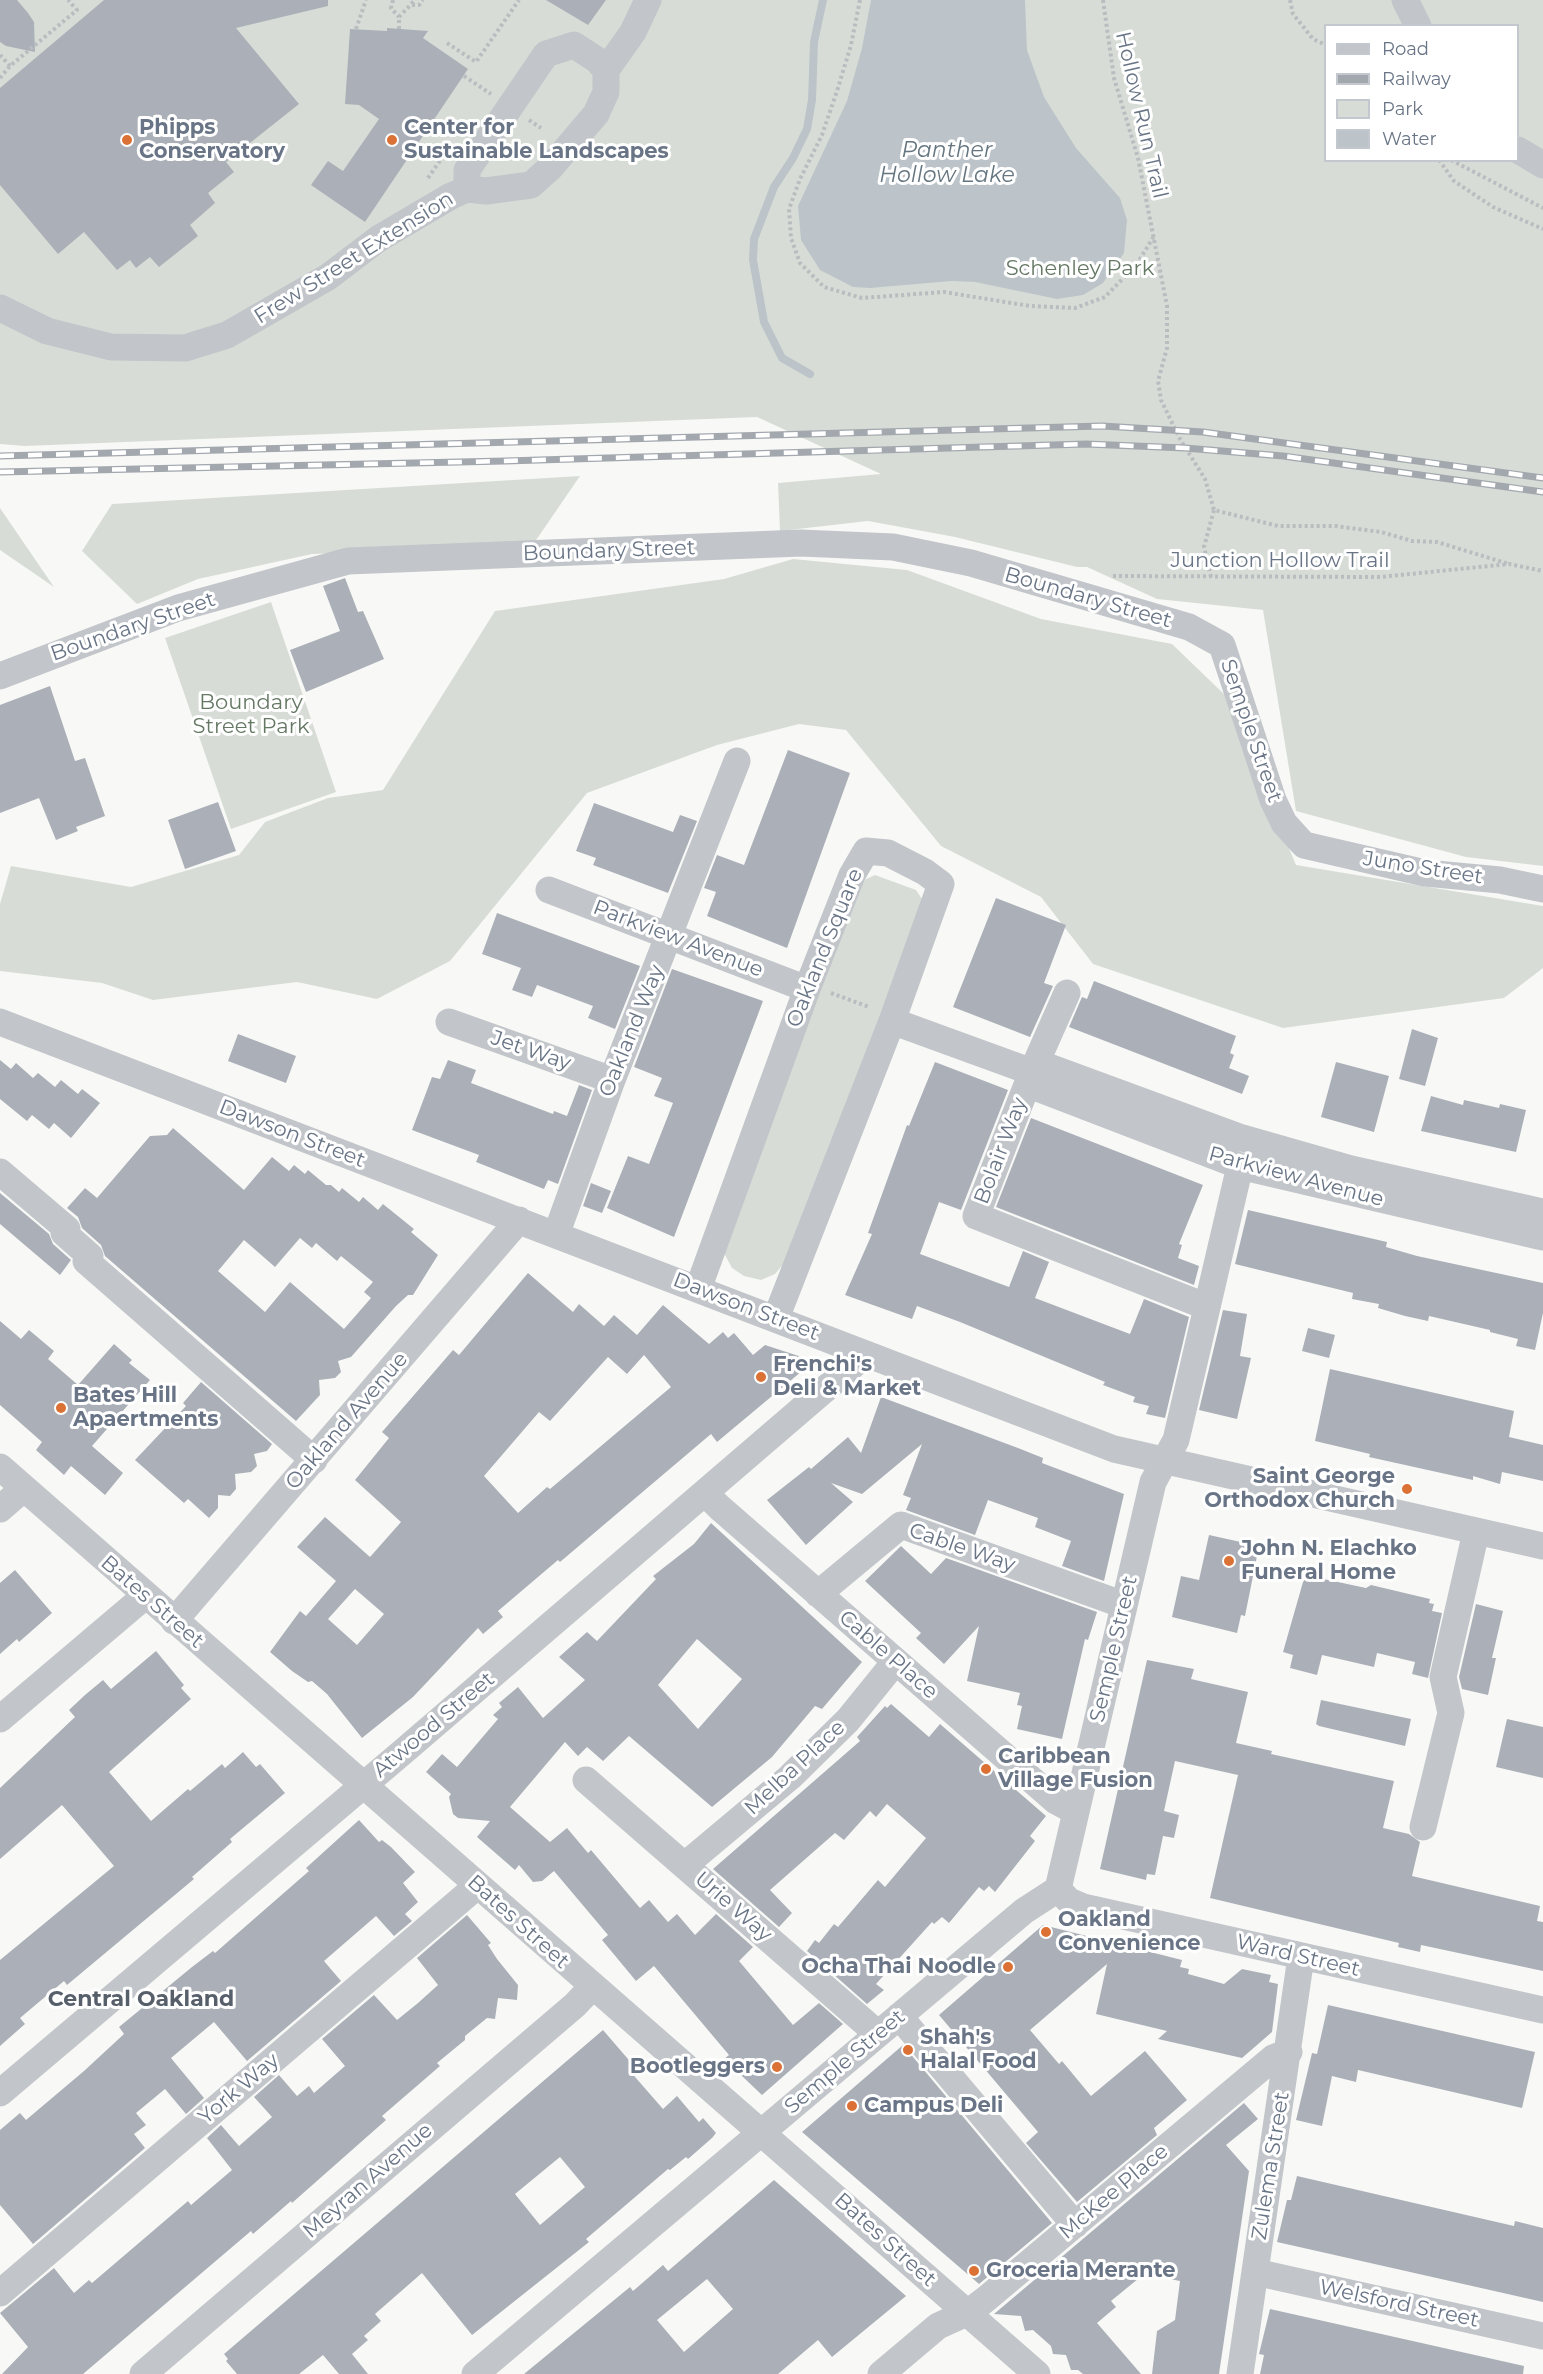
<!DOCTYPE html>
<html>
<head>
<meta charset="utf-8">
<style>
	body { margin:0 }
	#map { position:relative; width:1543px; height:2374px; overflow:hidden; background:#f8f9f6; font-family:Montserrat,sans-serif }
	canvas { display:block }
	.legend { position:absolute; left:1324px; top:24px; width:195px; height:138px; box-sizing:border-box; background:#fff; border:2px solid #c3c8cf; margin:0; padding:8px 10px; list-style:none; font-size:18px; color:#697586 }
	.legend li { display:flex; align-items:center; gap:12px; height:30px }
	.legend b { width:30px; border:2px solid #c3c8cf }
</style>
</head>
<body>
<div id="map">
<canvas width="1543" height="2374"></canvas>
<ul class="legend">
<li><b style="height:8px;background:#c2c5c9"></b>Road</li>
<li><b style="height:8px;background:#a3a8af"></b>Railway</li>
<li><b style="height:16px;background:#d7ddd6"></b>Park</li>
<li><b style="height:16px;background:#bcc4ca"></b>Water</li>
</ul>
</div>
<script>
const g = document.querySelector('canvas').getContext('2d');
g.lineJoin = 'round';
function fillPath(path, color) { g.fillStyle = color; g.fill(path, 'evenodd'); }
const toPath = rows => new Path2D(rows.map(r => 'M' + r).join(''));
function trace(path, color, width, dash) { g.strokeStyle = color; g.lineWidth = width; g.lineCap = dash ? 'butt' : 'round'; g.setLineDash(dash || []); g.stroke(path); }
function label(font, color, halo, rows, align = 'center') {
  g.font = font + ' Montserrat,sans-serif'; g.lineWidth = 6; g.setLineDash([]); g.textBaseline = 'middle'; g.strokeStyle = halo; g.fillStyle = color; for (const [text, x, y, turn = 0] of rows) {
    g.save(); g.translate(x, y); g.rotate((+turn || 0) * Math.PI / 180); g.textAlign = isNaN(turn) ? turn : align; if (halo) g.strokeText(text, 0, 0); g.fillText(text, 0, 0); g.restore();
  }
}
const green = toPath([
	[0,0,1543,0,1543,866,1466,857,1296,811,1263,610,1157,599,1087,567,1077,567,955,537,868,521,780,531,778,483,881,474,757,417,25,446,0,444],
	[1326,26,1518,26,1518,160,1326,160],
	[580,476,532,546,312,554,198,579,137,604,82,551,112,504],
	[0,508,54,587,0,550],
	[793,559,907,570,1041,619,1172,644,1225,695,1296,865,1543,906,1543,968,1504,998,1283,1028,1093,964,1041,897,941,846,846,730,799,724,717,745,587,793,450,961,377,999,297,982,153,1000,102,983,0,971,0,904,11,866,131,887,239,855,265,822,328,798,383,790,495,611,724,579],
	[271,602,336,792,231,829,165,638],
	[875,875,916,890,922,899,919,914,786,1261,775,1274,761,1280,744,1276,732,1268,724,1253,725,1233,864,880]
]);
const water = toPath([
	[871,0,1025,0,1027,50,1044,97,1076,148,1120,198,1127,220,1124,253,1103,283,1083,295,1057,299,975,282,952,281,870,288,853,287,820,270,801,240,798,206,847,101,862,48]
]);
const stream = toPath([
	[810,374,782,358,764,322,753,260,754,239,774,187,793,158,807,129,812,100,814,42,823,0]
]);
const building = toPath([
	[0,0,17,0,28,13,34,22,35,52,6,46,0,42],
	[104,0,328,0,328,6,236,28,299,104,226,162,234,172,208,193,215,203,190,225,198,236,159,267,150,257,136,268,130,260,117,270,84,232,58,254,0,185,0,88],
	[546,0,606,0,588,25],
	[387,28,428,31,423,38,468,69,365,222,311,185,328,161,343,171,379,119,359,105,345,104,350,29,387,31],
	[345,578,358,612,363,611,384,659,306,692,290,650,340,631,323,586],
	[50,686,75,761,85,758,105,816,76,827,78,831,56,840,39,798,0,813,0,705],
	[788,750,850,773,787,948,707,916,716,892,704,888,717,855,744,865],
	[218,802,236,851,185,869,168,820],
	[594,803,673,832,680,815,697,821,668,893,593,865,596,858,576,851],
	[996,898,1066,925,1044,983,1053,986,1030,1037,953,1007],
	[497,913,640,966,615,1029,588,1018,593,1006,537,985,532,997,512,990,521,968,482,954],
	[672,969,763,1001,674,1237,607,1208,628,1156,649,1164,673,1103,654,1096,662,1078,634,1067],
	[1094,981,1236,1036,1230,1053,1234,1055,1229,1068,1249,1076,1242,1094,1069,1027,1082,997,1087,999],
	[1412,1029,1438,1038,1425,1086,1399,1079],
	[238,1034,296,1056,286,1083,228,1061],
	[0,1060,11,1069,16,1063,33,1078,38,1073,55,1087,61,1080,78,1094,82,1089,100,1103,71,1138,54,1123,49,1129,32,1115,27,1121,0,1099],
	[448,1060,476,1070,471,1083,553,1114,554,1111,567,1116,579,1085,592,1090,558,1184,548,1180,544,1189,476,1162,479,1155,412,1130,432,1077,440,1079],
	[935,1062,1008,1090,961,1210,939,1202,920,1254,1009,1287,1023,1251,1049,1262,1035,1298,1130,1334,1144,1299,1189,1317,1165,1418,1146,1414,1149,1406,1133,1402,1135,1397,1103,1385,1105,1382,960,1322,917,1306,912,1319,845,1295,872,1234,868,1233,907,1125,909,1126],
	[1336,1062,1389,1076,1374,1132,1321,1117],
	[1431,1096,1463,1105,1464,1100,1499,1108,1500,1104,1526,1110,1516,1152,1421,1131],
	[1031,1118,1203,1185,1179,1244,1182,1245,1178,1258,1199,1266,1194,1285,996,1207],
	[173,1128,244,1190,272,1157,289,1171,294,1165,305,1174,308,1170,326,1185,331,1185,339,1192,342,1188,359,1202,363,1197,378,1210,383,1204,414,1229,411,1232,438,1255,413,1295,408,1295,396,1306,351,1357,338,1361,341,1372,335,1378,319,1380,320,1395,296,1421,105,1256,101,1245,82,1228,78,1217,67,1208,85,1188,97,1198,150,1136,167,1135],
	[300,1238,312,1248,316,1243,337,1261,341,1256,373,1282,364,1292,371,1298,344,1329,290,1282,265,1312,218,1271,244,1240,275,1267],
	[591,1183,611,1191,602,1213,583,1206],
	[0,1193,49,1234,53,1244,71,1260,60,1275,0,1224],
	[1248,1210,1387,1242,1386,1247,1417,1256,1543,1283,1543,1313,1535,1350,1516,1346,1518,1339,1490,1332,1490,1330,1429,1316,1428,1321,1405,1316,1378,1308,1379,1304,1352,1299,1353,1293,1235,1264],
	[528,1273,573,1312,579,1304,604,1326,614,1315,637,1335,663,1305,709,1344,723,1332,728,1338,734,1333,753,1355,765,1345,814,1361,717,1442,711,1434,560,1562,558,1560,498,1611,503,1617,483,1634,478,1628,413,1697,362,1738,327,1694,312,1681,308,1682,292,1671,270,1652,300,1611,306,1616,336,1581,297,1547,325,1517,370,1557,401,1522,355,1480,389,1438,382,1432,453,1350,459,1355],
	[644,1355,671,1387,550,1489,547,1487,518,1513,484,1476,539,1412,550,1421,608,1357,627,1374],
	[355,1589,384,1614,357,1645,328,1619],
	[1223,1310,1247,1314,1240,1356,1251,1358,1237,1419,1199,1410],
	[0,1321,21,1339,29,1330,54,1351,48,1359,78,1385,114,1344,132,1360,129,1363,150,1380,92,1446,123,1473,105,1495,71,1466,64,1475,36,1450,42,1442,0,1405],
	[1308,1328,1335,1335,1329,1358,1302,1351],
	[1330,1369,1514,1411,1509,1437,1543,1445,1543,1481,1502,1472,1500,1484,1473,1476,1473,1480,1369,1457,1370,1454,1315,1441],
	[201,1382,272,1444,267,1451,254,1454,257,1466,251,1472,235,1474,236,1489,230,1496,218,1495,218,1508,209,1518,188,1499,184,1503,135,1460,186,1406,183,1403],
	[881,1397,1018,1448,1043,1458,1042,1463,1124,1494,1104,1581,1062,1566,1071,1541,1035,1527,1038,1518,988,1500,975,1535,906,1510,911,1498,903,1495,922,1444,862,1494,831,1483,853,1502,806,1545,767,1500,809,1467,811,1469,848,1437,861,1453],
	[711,1523,862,1662,822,1709,815,1706,772,1757,712,1807,629,1736,603,1761,587,1747,578,1756,565,1742,510,1807,550,1842,567,1828,588,1853,591,1850,640,1908,649,1900,668,1922,677,1914,695,1935,716,1914,753,1947,739,1961,793,2025,819,2003,843,2024,762,2095,724,2059,729,2055,654,1966,636,1981,602,1940,608,1935,554,1871,542,1881,533,1882,519,1865,515,1870,477,1837,490,1821,458,1818,453,1814,449,1797,451,1794,426,1772,442,1754,457,1767,498,1719,493,1715,502,1707,499,1703,518,1687,543,1718,585,1680,559,1657,587,1632,597,1641,656,1579,653,1576,694,1544],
	[697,1639,742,1679,698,1729,658,1685],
	[1209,1535,1259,1546,1245,1616,1241,1615,1237,1633,1172,1617,1181,1576,1199,1580],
	[901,1546,931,1574,946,1558,1097,1612,1088,1640,1085,1639,1062,1739,1017,1729,1022,1706,1017,1705,1020,1693,967,1681,979,1626,944,1664,916,1638,921,1633,865,1581],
	[15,1570,52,1613,19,1642,17,1639,0,1654,0,1583],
	[1305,1575,1366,1588,1371,1585,1430,1599,1429,1603,1434,1604,1432,1611,1442,1613,1428,1678,1412,1674,1415,1662,1377,1653,1374,1667,1322,1655,1317,1675,1290,1668,1293,1655,1283,1652],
	[1476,1604,1503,1611,1492,1658,1496,1658,1488,1695,1462,1689,1459,1677],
	[156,1651,184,1685,181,1688,191,1699,109,1772,151,1821,188,1789,190,1791,222,1764,225,1768,243,1752,256,1767,260,1764,285,1793,230,1839,232,1842,192,1877,194,1879,67,1985,64,1981,20,2018,25,2024,0,2046,0,1960,114,1866,62,1805,0,1859,0,1788,75,1717,69,1710,85,1695,103,1680,111,1689],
	[1147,1660,1194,1669,1191,1679,1248,1692,1236,1743,1272,1751,1271,1754,1394,1781,1383,1828,1409,1834,1420,1842,1412,1876,1540,1906,1537,1921,1543,1922,1543,1971,1421,1945,1420,1952,1398,1947,1399,1943,1210,1898,1238,1775,1175,1761,1164,1811,1179,1815,1174,1838,1163,1836,1155,1875,1147,1874,1146,1880,1100,1869],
	[1321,1700,1411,1719,1405,1746,1319,1726,1316,1724],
	[891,1704,929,1737,940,1724,1046,1816,1030,1836,1035,1841,995,1892,989,1886,984,1891,979,1887,949,1923,942,1917,934,1924,932,1922,876,1984,884,1990,867,2004,807,1951,815,1940,819,1943,834,1924,838,1927,878,1880,885,1887,926,1838,887,1804,876,1817,870,1811,844,1840,835,1833,770,1890,792,1913,779,1927,713,1869,860,1741,857,1737,885,1706,887,1708],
	[1507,1719,1543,1727,1543,1778,1496,1767],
	[359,1820,379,1842,382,1840,391,1847,415,1872,403,1883,418,1902,405,1914,412,1921,394,1936,376,1916,324,1961,341,1981,247,2061,214,2022,171,2058,204,2098,186,2114,165,2089,136,2113,146,2125,134,2134,145,2148,33,2244,0,2205,0,2130,20,2113,26,2120,84,2071,124,2034,119,2027,192,1967,213,1951,215,1953,231,1939,309,1871,306,1868],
	[467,1915,491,1943,488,1945,497,1959,518,1985,517,2000,498,1998,495,2019,487,2018,465,2036,465,2040,437,2063,440,2066,382,2116,386,2120,292,2203,291,2201,253,2234,251,2231,83,2374,2,2374,28,2347,0,2313,54,2268,74,2293,89,2280,92,2283,188,2201,191,2205,232,2170,207,2138,221,2125,239,2146,272,2117,254,2097,279,2075,297,2096,309,2086,314,2093,345,2066,322,2039,374,1995,397,2020,418,2003,438,1985,417,1958],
	[1043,1925,1182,1960,1180,1967,1189,1969,1188,1974,1210,1980,1224,1984,1242,1969,1271,1975,1269,1982,1278,1984,1272,2032,1242,2058,1158,2039,1167,2031,1096,2014,1107,1964,1030,2030,1059,2064,1062,2061,1091,2096,1145,2051,1187,2100,1154,2128,1157,2135,1077,2202,1026,2143,1038,2132,939,2015],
	[1328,2005,1535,2052,1522,2108,1358,2070,1356,2082,1332,2076,1322,2126,1296,2120,1312,2053,1317,2054],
	[603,2030,634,2066,629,2070,663,2109,677,2096,699,2122,703,2118,716,2133,712,2138,688,2159,686,2157,670,2170,668,2169,586,2239,589,2242,472,2335,422,2273,375,2314,381,2321,364,2336,368,2340,352,2354,368,2374,339,2374,323,2355,299,2374,237,2374,226,2361,228,2359,224,2354],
	[560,2157,585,2187,540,2225,515,2194],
	[903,2045,1052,2223,979,2284,802,2132],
	[1244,2103,1258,2119,1226,2145,1249,2171,1219,2374,1152,2374,1157,2331,1175,2320,1180,2281,1144,2274,1111,2301,1116,2307,1097,2323,1141,2374,1083,2374,1078,2370,1071,2370,1066,2355,1053,2354,1051,2346,1033,2330,1025,2331,1021,2316,994,2314],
	[1297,2176,1514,2226,1515,2221,1543,2228,1543,2302,1277,2242,1287,2200,1291,2200],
	[774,2180,906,2296,832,2357,818,2340,778,2374,524,2374,630,2287,633,2291,663,2265,668,2271],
	[707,2279,733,2309,684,2352,657,2320],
	[1270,2309,1524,2366,1523,2374,1260,2374,1264,2355,1259,2354]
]);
const path = toPath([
	[393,0,391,8,399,17],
	[860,0,851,45,837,91,822,135,800,179,789,209,791,238,800,263,824,287,862,298,944,292,1030,306,1075,308,1105,297,1137,264,1154,236],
	[1103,0,1114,78,1138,158,1167,306,1167,348,1158,381,1161,400,1180,439,1205,479,1214,510,1278,526,1335,526,1381,532,1412,541,1437,542,1509,564],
	[1290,0,1293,14,1313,39,1326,45],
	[412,5,419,5,423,0],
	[356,29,366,0],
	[399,29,399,17,415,0],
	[447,43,476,62,519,0],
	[0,55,10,66],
	[464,76,491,94],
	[0,78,10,66,77,10,68,0],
	[529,120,541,128],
	[1439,160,1454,181,1493,207,1543,229],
	[1451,160,1543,208],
	[428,178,444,155],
	[1113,576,1380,577,1509,564,1543,571],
	[1211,577,1204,547,1214,510],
	[831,993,869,1007]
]);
const minor = toPath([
	[1405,0,1418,26],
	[1518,150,1543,165],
	[467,189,467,170,546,54,574,45,597,60,606,70],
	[0,308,47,331,111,347,185,348,227,335,328,277,378,239,451,196,467,189,486,191,531,185,550,168,596,114,606,92,606,70,633,32,648,0],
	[0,676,178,608,348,561,801,543,893,547,971,563,1189,627,1222,645,1273,800,1284,823,1304,845,1425,873,1500,880,1543,889],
	[549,890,807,989],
	[1067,993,1032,1072,976,1216,1205,1306],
	[892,1021,1032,1072,1046,1066,1239,1137,1351,1169,1543,1212],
	[0,1022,1114,1449,1543,1546],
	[449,1022,612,1080],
	[1032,1072,1037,1088,1240,1166,1543,1237],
	[0,1172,67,1229,64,1233,90,1256,86,1261,314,1460],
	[556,1235,612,1080,737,761],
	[698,1289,807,989,852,875,866,851,888,853,925,872,941,884,892,1021,776,1318],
	[0,1467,1037,2374],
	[705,1493,719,1507,1056,1801,1076,1812],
	[0,1509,24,1488],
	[818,1594,901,1525,1124,1605],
	[174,1621,519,1220],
	[0,1719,145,1596],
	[586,1780,878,2034],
	[1423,1827,1451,1713,1443,1677,1476,1532],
	[685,1865,790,1777,848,1720,895,1662],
	[1058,1889,1069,1901,1083,1907,1543,2010],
	[899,2016,1075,2225],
	[0,2093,398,1756,866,1354],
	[1255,2272,1543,2336],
	[0,2293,477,1886],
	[143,2374,575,2005,592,1987],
	[475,2374,1024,1911,1058,1889,1153,1482,1176,1440,1240,1166],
	[881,2374,938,2326,969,2312,986,2299,1273,2058,1289,2052],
	[1240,2374,1301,1957]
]);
const rail = toPath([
	[0,456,1102,426,1203,432,1543,478],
	[0,472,505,461,1086,444,1185,448,1283,456,1543,492]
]);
const markers = [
	[127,140,6,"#db7134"],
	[392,140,6,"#db7134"],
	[761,1377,6,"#db7134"],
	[61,1408,6,"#db7134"],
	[1407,1489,6,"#db7134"],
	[1229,1561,6,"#db7134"],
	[986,1769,6,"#db7134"],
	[1046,1932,6,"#db7134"],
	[1008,1967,6,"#db7134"],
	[908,2050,6,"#db7134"],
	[777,2067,6,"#db7134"],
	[852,2106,6,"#db7134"],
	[974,2271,6,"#db7134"]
];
const streetNames = [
	["Hollow Run Trail",1141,115,77],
	["Frew Street Extension",354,258,-32],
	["Boundary Street",609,551,-2],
	["Junction Hollow Trail",1280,561],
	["Boundary Street",1088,598,16],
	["Boundary Street",133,627,-19],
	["Semple Street",1251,731,71],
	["Juno Street",1423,868,9],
	["Parkview Avenue",678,939,21],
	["Oakland Square",825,948,-68],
	["Oakland Way",632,1031,-68],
	["Jet Way",531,1051,19],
	["Dawson Street",292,1134,21],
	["Bolair Way",1001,1151,-69],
	["Parkview Avenue",1296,1177,15],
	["Dawson Street",746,1307,21],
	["Oakland Avenue",347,1421,-49],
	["Cable Way",962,1548,19],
	["Bates Street",152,1602,41],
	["Semple Street",1114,1649,-77],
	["Cable Place",888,1655,41],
	["Atwood Street",434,1725,-40],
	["Melba Place",795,1768,-43],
	["Urie Way",733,1907,41],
	["Bates Street",518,1922,42],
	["Ward Street",1298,1956,13],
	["Semple Street",845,2062,-40],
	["York Way",239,2089,-40],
	["Zulema Street",1271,2166,-81],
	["Meyran Avenue",368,2181,-41],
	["McKee Place",1114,2192,-40],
	["Bates Street",885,2240,42],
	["Welsford Street",1399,2304,12]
];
const poiNames = [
	["Phipps",139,128],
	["Conservatory",139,152],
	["Center for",404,128],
	["Sustainable Landscapes",404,152],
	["Frenchi's",773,1365],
	["Deli & Market",773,1389],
	["Bates Hill",73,1396],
	["Apaertments",73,1420],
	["Saint George",1395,1477,"right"],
	["Orthodox Church",1395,1501,"right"],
	["John N. Elachko",1241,1549],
	["Funeral Home",1241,1573],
	["Caribbean",998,1757],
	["Village Fusion",998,1781],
	["Oakland",1058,1920],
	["Convenience",1058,1944],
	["Ocha Thai Noodle",996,1967,"right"],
	["Shah's",920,2038],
	["Halal Food",920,2062],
	["Bootleggers",765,2067,"right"],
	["Campus Deli",864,2106],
	["Groceria Merante",986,2271]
];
const parkNames = [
	["Schenley Park",1080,269],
	["Boundary",251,703],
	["Street Park",251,727]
];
const waterNames = [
	["Panther",947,151],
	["Hollow Lake",947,176]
];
const neighbourhoodNames = [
	["Central Oakland",141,2000]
];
fillPath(green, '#d7ddd6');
fillPath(water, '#bcc4ca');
trace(stream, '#bcc4ca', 8);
fillPath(building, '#abb0b8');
trace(path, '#babcc0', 4, [3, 3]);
trace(minor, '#c2c5c9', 27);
trace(rail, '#a3a8af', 7);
trace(rail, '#fff', 4.5, [14]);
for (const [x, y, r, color] of markers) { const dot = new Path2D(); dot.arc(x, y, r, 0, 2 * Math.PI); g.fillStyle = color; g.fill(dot); trace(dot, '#fff', 2); }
label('21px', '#697586', '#fff', streetNames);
label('bold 21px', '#697586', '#fff', poiNames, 'left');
label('21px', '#657864', '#fff', parkNames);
label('italic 22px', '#657681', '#fff', waterNames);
label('bold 22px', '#575f6b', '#fff', neighbourhoodNames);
</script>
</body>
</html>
